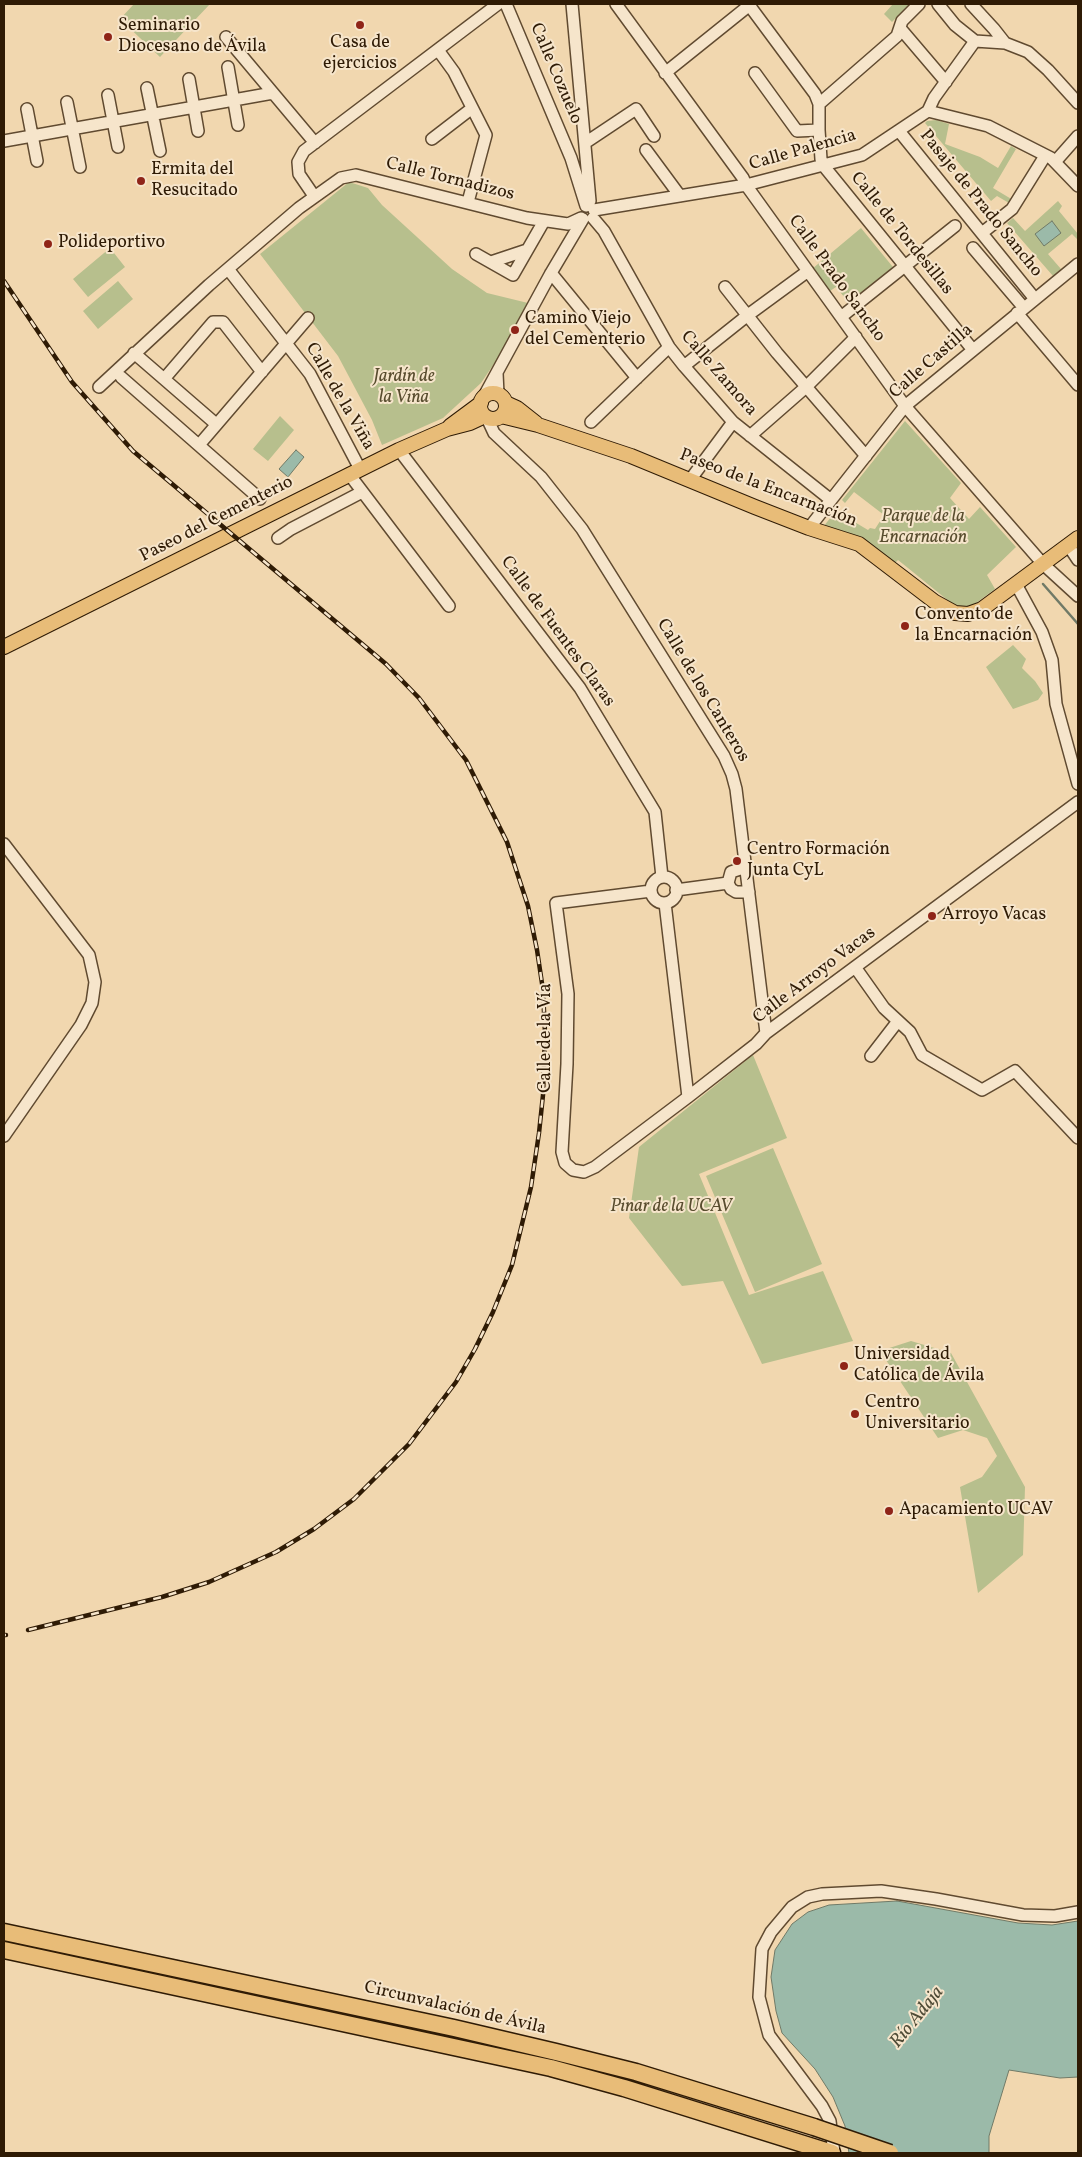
<!DOCTYPE html>
<html>
<head>
<meta charset="utf-8">
<style>
	body { margin:0 }
	#map { position:relative; width:1082px; height:2157px; overflow:hidden; background:#f1d7af; font-family:Vollkorn,serif }
	canvas { display:block }
	.frame { position:absolute; inset:0; border:5px solid #2f1b05; pointer-events:none }
</style>
</head>
<body>
<div id="map">
<canvas width="1082" height="2157"></canvas>
<div class="frame"></div>
</div>
<script>
const g = document.querySelector('canvas').getContext('2d');
g.lineJoin = 'round';
function fillPath(path, color) { g.fillStyle = color; g.fill(path, 'evenodd'); }
const toPath = rows => new Path2D(rows.map(r => 'M' + r).join(''));
function trace(path, color, width, dash) { g.strokeStyle = color; g.lineWidth = width; g.lineCap = dash ? 'butt' : 'round'; g.setLineDash(dash || []); g.stroke(path); }
function label(font, color, halo, rows, align = 'center') {
  g.font = font + ' Vollkorn,serif'; g.lineWidth = 4; g.setLineDash([]); g.textBaseline = 'middle'; g.strokeStyle = halo; g.fillStyle = color; for (const [text, x, y, turn = 0] of rows) {
    g.save(); g.translate(x, y); g.rotate((+turn || 0) * Math.PI / 180); g.textAlign = isNaN(turn) ? turn : align; if (halo) g.strokeText(text, 0, 0); g.fillText(text, 0, 0); g.restore();
  }
}
const green = toPath([
	[134,4,210,4,160,57,120,19],
	[893,4,910,4,892,22,884,14],
	[936,120,949,124,945,144,980,157,998,168,1011,146,1016,149,993,188,1013,200,1009,203,997,196,991,201,925,123,927,121],
	[349,182,368,188,382,205,452,269,487,293,528,303,506,346,481,383,443,418,382,445,372,420,338,356,260,254],
	[1058,201,1062,206,1059,211,1078,234,1078,240,1072,234,1048,254,1061,269,1053,276,1007,223,1013,218,1025,231],
	[861,228,897,272,853,308,836,287,830,291,812,269],
	[110,248,125,267,88,297,73,279],
	[118,281,133,299,98,329,83,311],
	[280,416,294,430,268,461,253,449],
	[905,421,961,483,950,498,969,519,980,507,1016,547,987,575,995,589,976,603,965,608,956,607,908,568,898,560,895,563,862,537,823,527,836,511,868,530,870,528,875,529,884,515,854,492,845,503,842,500],
	[1013,645,1026,659,1022,668,1035,681,1043,693,1038,700,1013,709,986,667],
	[753,1055,787,1138,699,1174,749,1295,823,1271,853,1341,762,1364,723,1281,682,1286,629,1218,639,1147],
	[773,1148,822,1264,755,1292,706,1176],
	[911,1341,951,1353,1025,1487,1023,1555,978,1593,960,1487,982,1477,997,1456,987,1438,963,1430,938,1438,880,1351]
]);
const water = toPath([
	[1052,221,1061,233,1044,246,1035,234,1052,221],
	[296,450,304,457,288,477,279,469,296,450],
	[897,1901,1018,1923,1052,1925,1078,1921,1078,2077,1060,2078,1009,2070,989,2136,989,2153,849,2153,845,2126,833,2097,815,2069,782,2033,776,2011,771,1977,775,1950,792,1924,808,1912,829,1905,897,1901]
]);
const stream = toPath([
	[1043,584,1078,624]
]);
const minor = toPath([
	[506,4,571,158,586,206],
	[572,4,590,201],
	[616,4,743,178,746,185,905,406,1043,564,1078,596],
	[938,4,955,25,975,41],
	[971,4,994,29,1005,43],
	[749,5,815,94,819,104,819,130,821,159,823,165,973,350],
	[900,28,946,82],
	[226,37,315,143],
	[975,41,1005,43,1028,52,1048,70,1078,103],
	[438,50,454,72,486,135,468,202],
	[228,67,238,125],
	[665,73,751,4],
	[755,73,797,131,819,130],
	[189,79,198,131],
	[147,88,160,151],
	[108,95,118,147],
	[67,102,80,167],
	[819,104,897,36,902,21,919,4],
	[27,109,37,161],
	[928,111,988,126,1051,158,1078,186],
	[899,131,1035,299],
	[432,139,471,109],
	[4,141,273,93],
	[585,143,636,109,654,136],
	[646,150,680,196],
	[1055,162,1078,136],
	[314,196,299,174,298,162,304,151,498,4],
	[594,210,746,185,862,155,928,111,934,98,975,41],
	[593,218,604,231,669,347,684,366,733,422,831,500],
	[982,233,1012,209,1045,156],
	[973,248,1024,308],
	[476,254,513,275,544,221],
	[491,262,527,250],
	[228,269,310,374,360,469],
	[551,273,637,378],
	[725,287,777,353,866,456],
	[1017,313,1078,385],
	[841,317,955,226],
	[134,353,216,424],
	[684,366,748,315,808,271],
	[497,373,498,394],
	[121,377,260,499],
	[164,379,213,322,223,322,262,372],
	[99,387,209,285,299,208,341,178,356,175,527,218,568,224,581,218],
	[483,398,551,273,583,219],
	[487,418,494,433,541,477,582,529,724,756,732,774,736,789,766,1033],
	[591,422,669,347],
	[750,436,806,387,856,337],
	[199,445,308,318],
	[399,450,580,688,655,812,662,877],
	[349,474,449,606],
	[690,480,733,422],
	[809,528,905,406,1078,264],
	[278,538,291,529,362,492],
	[1068,545,1078,560],
	[1016,584,1042,632,1052,660,1056,704,1078,784],
	[4,844,89,955,95,982,92,1003,81,1025,4,1136],
	[746,867,731,872,728,883,731,889,736,892,749,892],
	'651 890a13 13 0 1 1 26 0a13 13 0 1 1-26 0Z',
	[676,890,728,883],
	[651,891,556,903,568,994,567,1064,562,1152,565,1163,573,1170,584,1172,595,1167,688,1097,756,1044,766,1033,1078,802],
	[665,903,688,1097],
	[855,967,884,1008,910,1032,922,1055,982,1090,1015,1071,1078,1138],
	[871,1056,898,1021],
	[834,2153,830,2121,822,2106,769,2035,759,1997,762,1949,771,1932,792,1907,808,1897,822,1894,881,1891,936,1899,1023,1915,1055,1916,1078,1912]
]);
const major = toPath([
	'480 406a13 13 0 1 1 26 0a13 13 0 1 1-26 0Z',
	[506,403,517,408,536,423],
	[501,416,538,425,631,456,755,507,809,528,859,544,935,602,955,613,968,614,982,609,1078,538],
	[450,426,481,403],
	[4,647,399,450,447,429,470,423,485,416]
]);
const highway = toPath([
	[4,1932,454,2028,556,2052,636,2072,814,2127],
	[4,1950,551,2068,624,2088,832,2153]
]);
const rail = toPath([
	[4,281,72,382,133,451,386,664,419,698,466,760,507,842,528,906,537,950,543,990,545,1033,543,1095,539,1133,531,1187,512,1265,493,1312,475,1349,456,1382,409,1444,354,1499,314,1529,276,1552,209,1582,162,1597,28,1630],
	[4,1635,6,1635]
]);
const highwayBridge = toPath([
	[814,2127,890,2153]
]);
const markers = [
	[360,25,5,"#8f2418"],
	[108,37,5,"#8f2418"],
	[141,181,5,"#8f2418"],
	[48,244,5,"#8f2418"],
	[515,330,5,"#8f2418"],
	[905,626,5,"#8f2418"],
	[737,861,5,"#8f2418"],
	[932,916,5,"#8f2418"],
	[844,1366,5,"#8f2418"],
	[855,1414,5,"#8f2418"],
	[889,1511,5,"#8f2418"]
];
const poiNames = [
	["Seminario",118,27],
	["Diocesano de Ávila",118,48],
	["Casa de",360,44,"center"],
	["ejercicios",360,65,"center"],
	["Ermita del",151,171],
	["Resucitado",151,192],
	["Polideportivo",58,244],
	["Camino Viejo",525,320],
	["del Cementerio",525,341],
	["Convento de",915,616],
	["la Encarnación",915,637],
	["Centro Formación",747,851],
	["Junta CyL",747,872],
	["Arroyo Vacas",942,916],
	["Universidad",854,1356],
	["Católica de Ávila",854,1377],
	["Centro",865,1404],
	["Universitario",865,1425],
	["Apacamiento UCAV",899,1511]
];
const streetNames = [
	["Calle Cozuelo",555,74,67],
	["Calle Palencia",803,151,-16],
	["Calle Tornadizos",450,180,14],
	["Pasaje de Prado Sancho",980,204,51],
	["Calle de Tordesillas",901,234,51],
	["Calle Prado Sancho",836,279,54],
	["Calle Castilla",932,362,-41],
	["Calle Zamora",718,374,49],
	["Calle de la Viña",339,397,60],
	["Paseo de la Encarnación",768,489,21],
	["Paseo del Cementerio",217,520,-27],
	["Calle de Fuentes Claras",557,632,54],
	["Calle de los Canteros",702,691,59],
	["Calle Arroyo Vacas",815,976,-37],
	["Calle de la Vía",547,1038,-90],
	["Circunvalación de Ávila",455,2009,13]
];
const parkNames = [
	["Jardín de",404,378],
	["la Viña",404,399],
	["Parque de la",923,518],
	["Encarnación",923,539],
	["Pinar de la UCAV",671,1208]
];
const waterNames = [
	["Río Adaja",918,2018,-51]
];
fillPath(green, '#b7bf8d');
fillPath(water, '#9bbaa9');
trace(water, '#707a67', 1);
trace(stream, '#707a67', 2.5);
trace(minor, '#604a30', 14);
trace(major, '#2f1b05', 16);
trace(highway, '#2f1b05', 19);
trace(minor, '#f6e5cb', 11);
trace(major, '#e8bc78', 14);
trace(highway, '#e8bc78', 16);
trace(rail, '#2f1b05', 4.5);
trace(rail, '#f6e5cb', 2.5, [8]);
trace(highwayBridge, '#2f1b05', 19, []);
trace(highwayBridge, '#e8bc78', 16);
for (const [x, y, r, color] of markers) { const dot = new Path2D(); dot.arc(x, y, r, 0, 2 * Math.PI); g.fillStyle = color; g.fill(dot); trace(dot, '#f6e5cb', 2); }
label('18px', '#2f1b05', '#f6e5cb', poiNames, 'left');
label('18px', '#2f1b05', '#f6e5cb', streetNames);
label('italic 18px', '#584c2e', '#f6e5cb', parkNames);
label('italic 19px', '#4f4b36', '#f6e5cb', waterNames);
</script>
</body>
</html>
